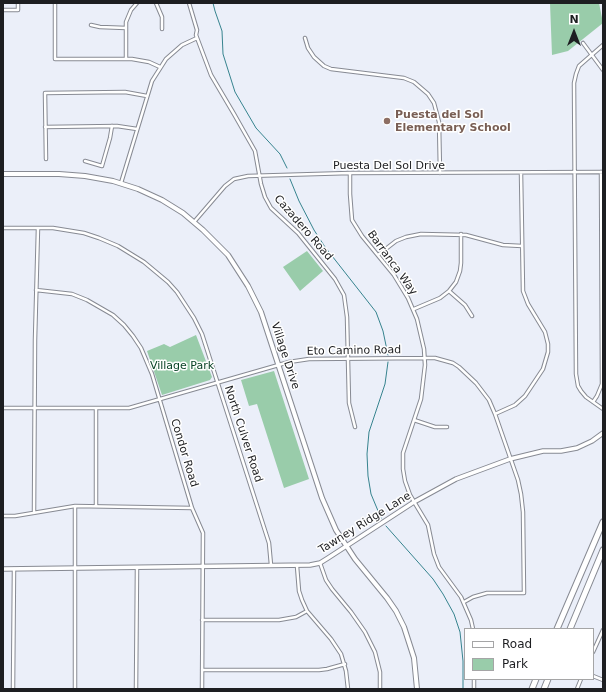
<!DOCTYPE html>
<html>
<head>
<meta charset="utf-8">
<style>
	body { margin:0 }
	#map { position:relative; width:606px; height:692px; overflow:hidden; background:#ebeff9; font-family:"DejaVu Sans",sans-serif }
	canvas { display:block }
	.frame { position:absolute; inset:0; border:4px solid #1d1e21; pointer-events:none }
	.legend { position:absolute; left:464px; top:628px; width:130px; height:52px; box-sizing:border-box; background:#fff; border:1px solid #a5a5a6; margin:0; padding:5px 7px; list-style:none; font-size:12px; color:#1d1e21 }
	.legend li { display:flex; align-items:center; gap:8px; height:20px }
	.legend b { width:20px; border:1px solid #a5a5a6 }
	.north { position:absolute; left:554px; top:12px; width:40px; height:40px; -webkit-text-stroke:3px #fff; paint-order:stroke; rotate:0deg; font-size:11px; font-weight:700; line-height:16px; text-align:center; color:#1d1e21 }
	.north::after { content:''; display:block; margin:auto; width:14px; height:18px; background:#1d1e21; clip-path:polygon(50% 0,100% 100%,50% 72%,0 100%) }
</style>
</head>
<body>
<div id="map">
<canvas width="606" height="692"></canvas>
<div class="frame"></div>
<ul class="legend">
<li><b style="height:5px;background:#fff"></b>Road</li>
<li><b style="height:11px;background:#9ca"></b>Park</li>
</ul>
<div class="north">N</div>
</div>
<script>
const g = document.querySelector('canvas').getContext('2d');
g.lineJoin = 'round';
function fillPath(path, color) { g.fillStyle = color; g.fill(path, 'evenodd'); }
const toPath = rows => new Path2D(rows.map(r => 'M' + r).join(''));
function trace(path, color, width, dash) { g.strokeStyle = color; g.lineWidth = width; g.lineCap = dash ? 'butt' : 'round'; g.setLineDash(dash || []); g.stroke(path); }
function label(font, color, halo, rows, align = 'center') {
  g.font = font + ' "DejaVu Sans",sans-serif'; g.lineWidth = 3; g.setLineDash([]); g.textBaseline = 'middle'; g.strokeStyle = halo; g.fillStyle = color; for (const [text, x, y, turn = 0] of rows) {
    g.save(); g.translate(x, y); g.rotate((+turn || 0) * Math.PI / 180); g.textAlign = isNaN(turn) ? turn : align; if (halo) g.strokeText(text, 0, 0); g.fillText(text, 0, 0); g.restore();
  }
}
const green = toPath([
	[550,3,599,3,603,23,568,51,552,55],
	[307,251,323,271,300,291,283,267],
	[196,335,212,377,210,380,162,395,147,351,164,344,170,347],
	[274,371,309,479,284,488,257,404,249,406,241,380]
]);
const stream = toPath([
	[213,3,215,11,222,31,223,54,235,92,256,128,280,154,287,168],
	[290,179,299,201,314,230,325,247,376,312,383,331,388,355],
	[381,518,371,494,368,476,367,454,369,432,385,384,388,362],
	[386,526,433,579,443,594,454,614,460,632,463,661,463,689]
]);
const minor = toPath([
	[55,3,55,59,132,59,149,62,160,67],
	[156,3,162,17,162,29],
	[189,3,197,30,196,35,211,75,234,114,255,151,261,184,265,197,271,208,298,233,335,279,344,295,347,317,349,403,355,427],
	[3,10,18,10,18,3],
	[91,25,100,27,126,28],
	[305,38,308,48,314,57,324,66,331,69,404,78,414,82,428,94,434,103,439,122,440,173],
	[583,43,603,70],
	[603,45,579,66,576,74,574,83,576,374,578,386,581,391,586,397,603,409],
	[126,59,126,22,131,10,137,3],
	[45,127,117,126,137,129],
	[46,159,45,93,125,92,147,96],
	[85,161,102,166,110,138,112,126],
	[350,173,350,194,352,220,362,236,394,275,408,298,417,319,424,349,425,365,421,399,403,453,403,469,405,481,410,495,428,525,434,554,439,567,461,597,471,620,473,629],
	[121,183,152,81,166,59,182,45,197,38],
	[194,222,225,186,234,179,248,176,350,173,603,172],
	[3,228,53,228,84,233,99,238,118,246,144,262,168,282,177,292,194,318,202,334,269,543,271,565],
	[378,255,396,241,406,237,421,234,466,235,503,245,522,246],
	[36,290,72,294,87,300,113,315,124,325,133,336,141,348,152,374,192,508,203,533,202,689],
	[449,291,465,305,472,316],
	[414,309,440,298,449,291,456,282,460,271,461,263,461,234],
	[593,402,597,396,602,384,601,172],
	[3,408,129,408,289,362,309,359,425,358,435,358,453,363,459,367,476,383,489,400,495,414,518,480,521,494,523,512,524,593,487,593,473,597,464,602],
	[495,414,515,405,525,396,543,369,548,352,548,344,545,332,528,304,523,291,521,173],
	[414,420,435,427,447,427],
	[96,506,96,409],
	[34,513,35,340,38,228],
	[3,516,15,516,75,506,192,508],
	[320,563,326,580,332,589,351,612,365,632,375,652,380,672,380,689],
	[297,566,299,591,302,600,307,611,331,639,341,654,346,671,348,689],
	[202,620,279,620,296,617,307,611],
	[593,652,603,630],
	[202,670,319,670,327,669,345,664],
	[593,676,603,680],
	[474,679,474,689],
	[13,689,14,569],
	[75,689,75,506],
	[136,689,137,568],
	[577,689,581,679]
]);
const tertiary = toPath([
	[3,569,310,565,320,563,328,558,414,502,456,479,510,459,543,451,561,451,577,448,592,441,603,433]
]);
const secondary = toPath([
	[3,174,59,174,85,176,113,181,138,189,162,200,183,213,203,230,228,255,248,286,261,312,322,498,336,530,355,559,387,598,396,611,404,627,414,658,417,689]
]);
const motorway = toPath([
	[557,629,603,522],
	[570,629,603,550],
	[532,689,536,679],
	[544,689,548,679]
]);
const markers = [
	[387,121,4,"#8d6e63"]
];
const educationNames = [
	["Puesta del Sol",395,115],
	["Elementary School",395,128]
];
const streetNames = [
	["Puesta Del Sol Drive",389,166],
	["Cazadero Road",303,228,49],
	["Barranca Way",392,263,54],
	["Eto Camino Road",354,351,-1],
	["Village Drive",285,356,72],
	["North Culver Road",243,434,72],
	["Condor Road",184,453,73],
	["Tawney Ridge Lane",365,523,-32]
];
const parkNames = [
	["Village Park",182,366]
];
fillPath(green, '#9ca');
trace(stream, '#36838e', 1);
trace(minor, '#878a93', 4.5);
trace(tertiary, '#878a93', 5.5);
trace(secondary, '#878a93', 6);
trace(motorway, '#878a93', 7);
trace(minor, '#fff', 2.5);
trace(tertiary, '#fff', 3.5);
trace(secondary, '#fff', 4);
trace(motorway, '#fff', 5);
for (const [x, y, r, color] of markers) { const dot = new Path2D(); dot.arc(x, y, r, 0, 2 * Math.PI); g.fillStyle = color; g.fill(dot); trace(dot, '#fff', 1.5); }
label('bold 11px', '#785e54', '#fff', educationNames, 'left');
label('11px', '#1d1e21', '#fff', streetNames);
label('11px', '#074225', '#fff', parkNames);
</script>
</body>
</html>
